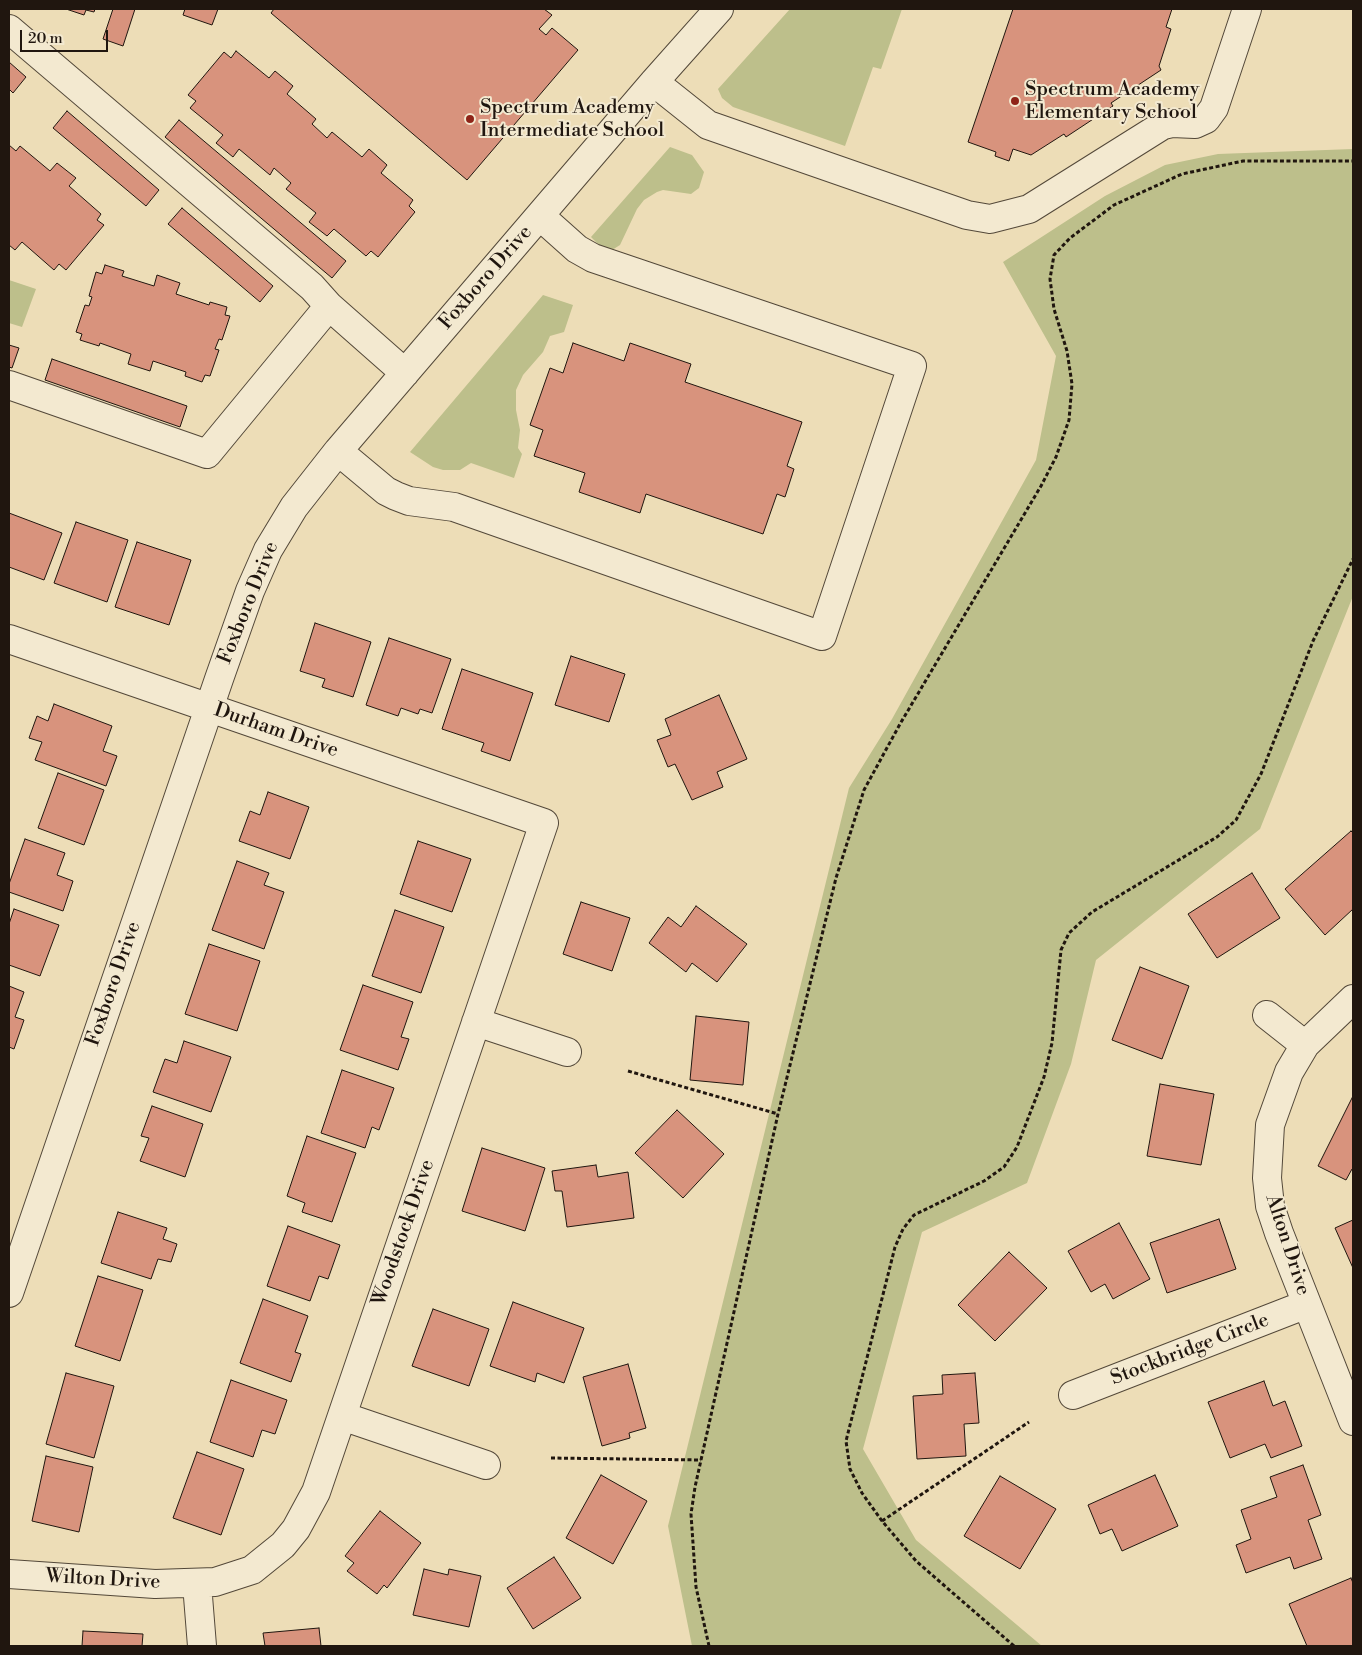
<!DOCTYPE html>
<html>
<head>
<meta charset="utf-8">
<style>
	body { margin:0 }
	#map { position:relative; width:1362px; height:1655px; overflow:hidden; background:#edddb7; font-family:"Libre Bodoni",serif }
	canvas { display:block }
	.frame { position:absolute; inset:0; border:10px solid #20160f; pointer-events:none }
	.scale { position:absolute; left:20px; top:30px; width:88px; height:22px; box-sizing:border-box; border:2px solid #20160f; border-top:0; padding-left:6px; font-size:15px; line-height:18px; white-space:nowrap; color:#20160f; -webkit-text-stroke:4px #f3e9d0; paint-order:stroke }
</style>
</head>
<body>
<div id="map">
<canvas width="1362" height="1655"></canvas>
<div class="frame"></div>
<div class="scale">20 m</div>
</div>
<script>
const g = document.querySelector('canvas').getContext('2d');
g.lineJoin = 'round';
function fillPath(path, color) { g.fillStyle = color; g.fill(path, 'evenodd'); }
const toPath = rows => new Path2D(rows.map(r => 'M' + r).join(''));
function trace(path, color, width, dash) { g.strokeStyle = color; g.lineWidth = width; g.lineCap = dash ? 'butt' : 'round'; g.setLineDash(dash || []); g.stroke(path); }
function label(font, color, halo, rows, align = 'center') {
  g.font = font + ' "Libre Bodoni",serif'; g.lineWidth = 4; g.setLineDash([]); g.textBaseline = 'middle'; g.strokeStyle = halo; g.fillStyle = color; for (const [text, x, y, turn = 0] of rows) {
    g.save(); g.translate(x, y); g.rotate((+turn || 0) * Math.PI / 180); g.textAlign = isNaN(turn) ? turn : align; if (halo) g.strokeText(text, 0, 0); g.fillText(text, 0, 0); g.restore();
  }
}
const green = toPath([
	[790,9,902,9,881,69,873,67,845,146,733,107,722,98,718,89],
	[670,147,692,155,704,172,699,188,691,194,663,190,657,192,644,200,637,209,620,245,612,250,601,247,591,237],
	[1353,149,1353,596,1260,829,1096,960,1071,1064,1027,1183,922,1232,863,1449,916,1540,1042,1646,692,1646,668,1526,849,788,892,719,1036,460,1056,356,1003,262,1105,196,1165,165,1218,154],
	[9,280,36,289,22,327,9,323],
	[543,295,573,305,564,332,550,336,543,352,523,375,516,390,516,410,520,430,518,448,522,454,514,478,471,463,460,470,443,470,433,467,410,452]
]);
const building = toPath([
	[66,9,95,9,94,12,86,10,84,15,66,9],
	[113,9,135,9,123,46,103,39,113,9],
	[185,9,218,9,212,25,183,15,185,9],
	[274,9,544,9,552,15,539,29,546,35,552,28,578,50,467,180,271,13,274,9],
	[1013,9,1172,9,1166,27,1171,29,1159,66,1161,70,1111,103,1113,106,1066,137,1064,134,1031,155,1013,149,1009,161,995,156,996,152,968,142,1013,9],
	[236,51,269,78,275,71,293,86,287,94,316,119,312,124,327,138,332,132,362,157,369,149,387,165,381,173,413,200,409,206,415,212,378,257,371,251,366,256,334,229,327,236,309,222,316,213,286,189,291,183,274,168,270,175,239,149,233,157,216,143,223,135,190,108,196,101,188,95,224,52,231,58,236,51],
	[9,62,26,77,13,93,9,89,9,62],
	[67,111,159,190,146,206,53,128,67,111],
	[179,120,346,261,332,278,165,137,179,120],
	[9,145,16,151,20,146,50,171,57,163,76,178,69,186,101,214,97,220,104,225,66,270,59,264,54,270,22,242,15,250,9,245,9,145],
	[182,208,273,286,260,302,168,224,182,208],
	[105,265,124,271,122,276,154,286,157,275,180,283,176,294,209,305,210,302,227,307,225,315,230,316,222,340,219,339,215,349,219,350,210,376,205,375,202,382,185,376,186,372,153,361,150,371,128,364,131,354,100,343,99,346,80,340,82,334,76,332,85,305,89,306,92,297,89,296,96,272,102,274,105,265],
	[573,343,624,361,630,343,691,364,685,382,802,422,787,466,794,469,785,497,777,494,763,534,646,494,640,513,579,492,585,473,534,456,543,430,530,425,550,368,563,373,573,343],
	[9,345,19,348,12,368,9,367,9,345],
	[52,359,187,406,180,427,45,380,52,359],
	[9,513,62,533,44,580,9,567,9,513],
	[76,522,128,540,107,602,54,583,76,522],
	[137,542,191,560,169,625,115,607,137,542],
	[315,623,371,642,353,697,322,687,325,679,300,671,315,623],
	[389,638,451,659,432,713,420,709,418,714,401,708,398,716,366,705,389,638],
	[571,656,625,674,609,722,555,705,571,656],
	[462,669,533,693,510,761,481,751,484,743,442,729,462,669],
	[719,695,747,759,717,772,723,787,692,800,675,764,668,767,657,740,671,735,665,719,719,695],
	[54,704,112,726,103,751,117,756,106,786,35,760,42,742,29,738,37,716,48,721,54,704],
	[58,773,104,790,84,845,38,828,58,773],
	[268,792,309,807,290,859,239,841,250,811,260,815,268,792],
	[1351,831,1353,833,1353,909,1325,935,1285,889,1351,831],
	[25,839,65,853,57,875,73,881,63,911,9,892,9,884,25,839],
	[418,841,471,859,452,912,400,894,418,841],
	[237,861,269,873,264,885,284,892,264,949,212,930,237,861],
	[1252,873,1280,918,1217,958,1188,914,1252,873],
	[581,902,630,918,612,971,563,954,581,902],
	[696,906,747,944,717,982,692,963,686,972,649,943,668,917,681,927,696,906],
	[14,909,59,925,40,976,9,965,9,924,14,909],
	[395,910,444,927,421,993,372,976,395,910],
	[209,944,260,961,237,1031,185,1014,209,944],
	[1140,967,1189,986,1162,1059,1112,1040,1140,967],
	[363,985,413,1002,401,1037,409,1039,398,1070,340,1050,363,985],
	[9,986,24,992,15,1017,24,1020,14,1049,9,1047,9,986],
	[696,1016,749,1022,743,1085,690,1080,696,1016],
	[184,1041,231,1057,211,1112,153,1092,165,1059,177,1063,184,1041],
	[342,1070,394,1088,379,1130,372,1127,365,1148,321,1133,342,1070],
	[1160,1084,1214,1094,1201,1165,1147,1156,1160,1084],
	[1353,1096,1353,1170,1352,1169,1346,1180,1318,1166,1353,1096],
	[152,1106,203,1124,185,1177,140,1161,149,1138,141,1136,152,1106],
	[677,1110,724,1154,683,1198,635,1153,677,1110],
	[307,1136,356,1153,332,1222,302,1212,305,1203,287,1196,307,1136],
	[482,1148,545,1168,525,1231,462,1211,482,1148],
	[596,1165,598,1177,628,1172,634,1218,567,1227,562,1191,555,1191,552,1171,596,1165],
	[118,1212,167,1228,163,1239,177,1244,171,1262,158,1259,151,1279,101,1263,118,1212],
	[1219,1219,1236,1269,1167,1293,1150,1243,1219,1219],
	[1353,1220,1353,1268,1335,1228,1353,1220],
	[1119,1223,1150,1279,1113,1299,1105,1284,1091,1292,1068,1251,1119,1223],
	[288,1226,340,1245,328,1279,319,1276,310,1301,267,1286,288,1226],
	[1009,1252,1047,1288,995,1341,958,1305,1009,1252],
	[98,1276,143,1290,120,1361,75,1346,98,1276],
	[263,1299,308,1316,295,1352,301,1354,291,1382,240,1363,263,1299],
	[513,1302,584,1328,564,1383,537,1373,535,1382,490,1366,513,1302],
	[433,1309,489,1329,469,1386,412,1366,433,1309],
	[628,1364,646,1428,629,1433,630,1438,602,1446,583,1377,628,1364],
	[66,1373,114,1386,94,1458,46,1444,66,1373],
	[975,1373,979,1423,964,1424,966,1456,917,1459,913,1396,943,1394,942,1375,975,1373],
	[231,1380,287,1400,275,1434,262,1430,253,1457,210,1442,231,1380],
	[1264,1381,1273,1406,1285,1401,1302,1446,1271,1458,1265,1444,1230,1458,1208,1402,1264,1381],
	[197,1452,244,1469,221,1535,173,1518,197,1452],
	[46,1456,93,1467,79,1532,32,1521,46,1456],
	[1303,1465,1321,1515,1308,1520,1322,1559,1294,1569,1290,1557,1246,1573,1236,1545,1251,1539,1241,1510,1277,1497,1270,1477,1303,1465],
	[601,1475,647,1501,613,1564,566,1538,601,1475],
	[1155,1475,1178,1526,1122,1551,1112,1529,1100,1534,1088,1505,1155,1475],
	[1000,1476,1056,1509,1020,1569,964,1536,1000,1476],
	[380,1511,421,1543,387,1588,384,1585,377,1594,347,1571,354,1563,345,1556,380,1511],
	[554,1557,581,1598,533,1629,507,1588,554,1557],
	[424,1569,448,1575,449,1569,481,1576,469,1627,413,1615,424,1569],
	[1351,1578,1353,1583,1353,1646,1307,1646,1289,1604,1351,1578],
	[319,1628,321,1646,265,1646,263,1633,319,1628],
	[83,1631,143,1634,142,1646,82,1646,83,1631]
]);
const path = toPath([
	[628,1071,778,1114],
	[551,1458,701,1460],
	[882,1521,1029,1422],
	[709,1646,696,1587,691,1514,695,1487,778,1114,836,878,864,790,900,724,1041,486,1056,457,1069,420,1072,384,1067,351,1054,309,1050,279,1054,255,1070,238,1114,205,1182,174,1243,161,1353,161],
	[1014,1646,916,1561,882,1521,862,1493,850,1469,846,1441,895,1247,903,1229,914,1215,984,1181,1004,1167,1017,1147,1044,1077,1052,1043,1061,950,1069,933,1092,912,1217,837,1236,820,1261,774,1313,641,1353,559]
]);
const minor = toPath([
	[9,29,312,287,329,306,405,373],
	[654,82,708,125,967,215,990,219,1029,209,1163,125,1172,123,1195,124,1206,119,1214,108,1247,9],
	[9,385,207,454,329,306],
	[338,451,386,491,396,496,409,501,454,507,822,636,912,366,593,258,577,249,540,216],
	[9,639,544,823,316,1492,296,1529,283,1545,252,1570,215,1582,155,1584,9,1574],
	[1353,999,1305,1045,1289,1072,1270,1125,1267,1178,1270,1206,1279,1233,1353,1421],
	[1267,1015,1305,1045],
	[476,1022,567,1052],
	[9,1293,219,679,250,591,268,550,294,507,338,451,654,82,719,9],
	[1073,1395,1307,1304],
	[342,1416,486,1465],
	[197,1584,202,1646]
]);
const markers = [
	[1015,101,5,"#8f2418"],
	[470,119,5,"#8f2418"]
];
const poiNames = [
	["Spectrum Academy",1025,90],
	["Elementary School",1025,113],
	["Spectrum Academy",480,108],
	["Intermediate School",480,131]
];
const streetNames = [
	["Foxboro Drive",486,278,-49],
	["Foxboro Drive",249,603,-68],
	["Durham Drive",276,731,19],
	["Foxboro Drive",114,984,-71],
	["Woodstock Drive",404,1233,-71],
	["Alton Drive",1287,1245,72],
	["Stockbridge Circle",1190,1350,-21],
	["Wilton Drive",103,1580,3]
];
fillPath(green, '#bdbf8b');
fillPath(building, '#d8937d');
trace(building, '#20160f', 1);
trace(minor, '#534839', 30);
trace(path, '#20160f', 3, [4, 2.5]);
trace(minor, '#f3e9d0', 28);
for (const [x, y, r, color] of markers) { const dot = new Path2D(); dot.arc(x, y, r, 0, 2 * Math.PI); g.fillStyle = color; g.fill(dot); trace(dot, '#f3e9d0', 2); }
label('20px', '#20160f', '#f3e9d0', poiNames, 'left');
label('20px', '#20160f', '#f3e9d0', streetNames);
</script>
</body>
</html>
